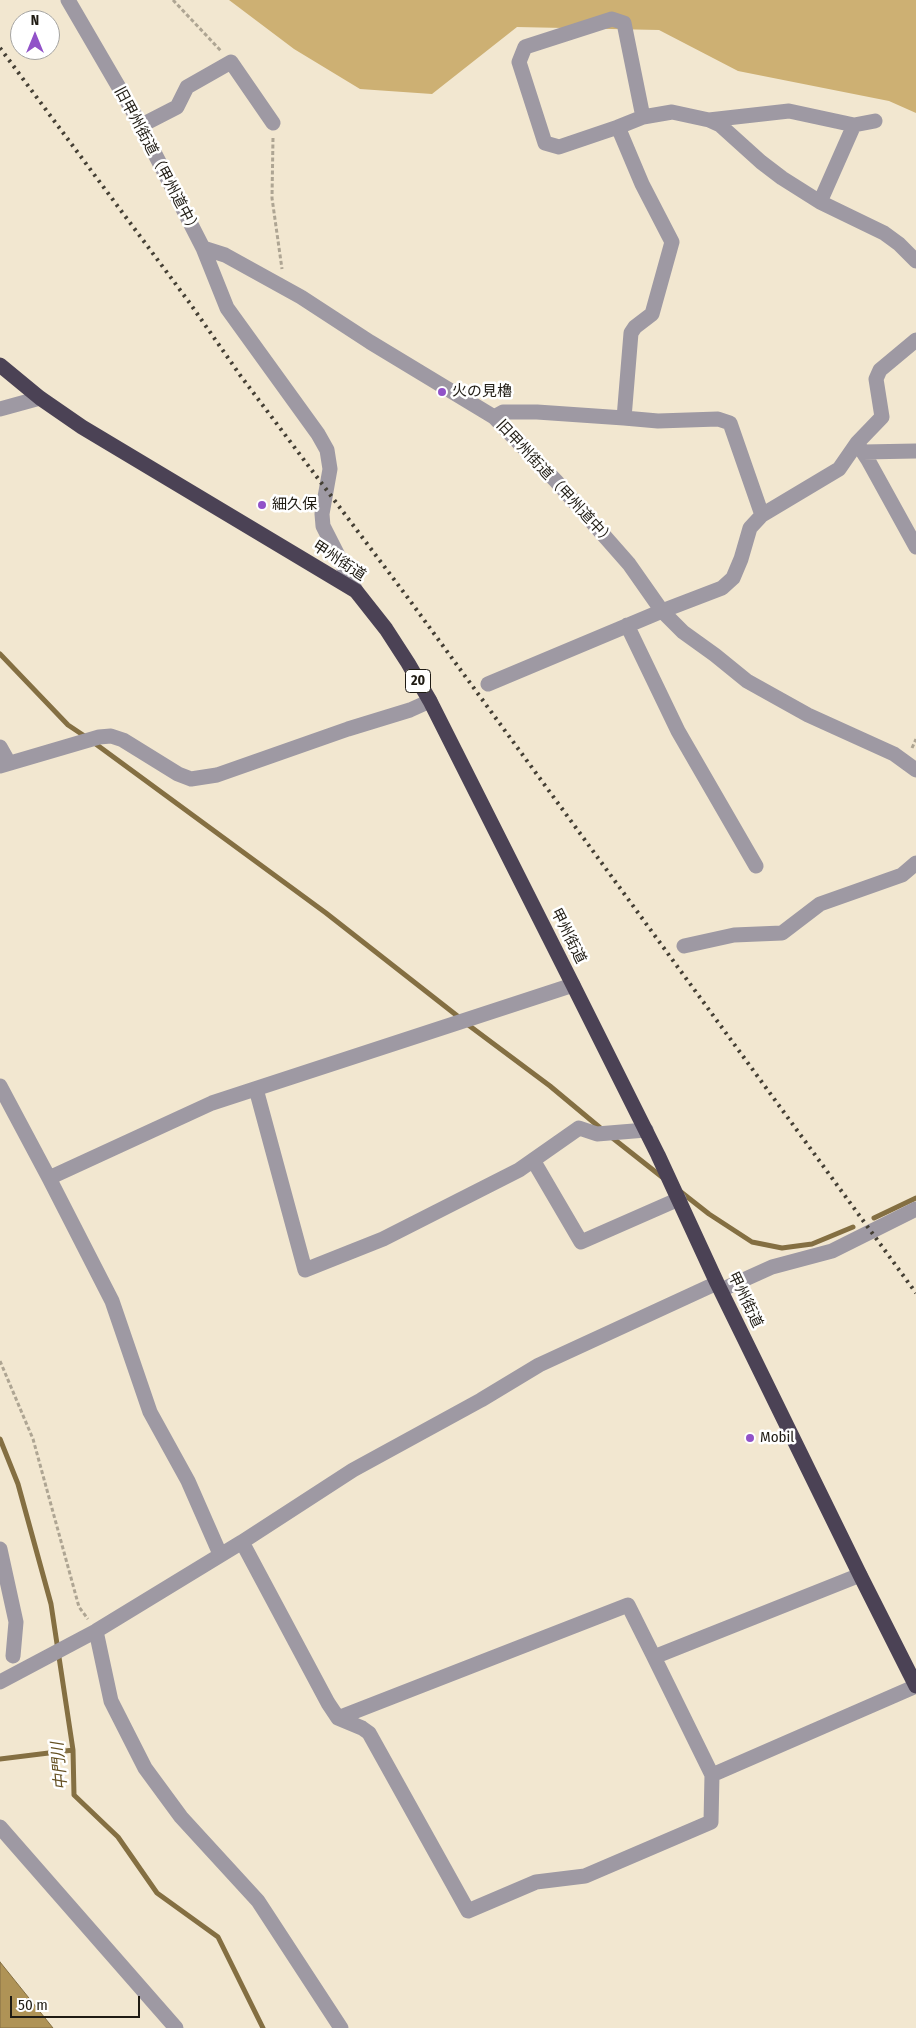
<!DOCTYPE html>
<html>
<head>
<meta charset="utf-8">
<style>
	body { margin:0 }
	#map { position:relative; width:916px; height:2028px; overflow:hidden; background:#f2e7d0; font-family:"Fira Sans Condensed",sans-serif }
	canvas { display:block }
	.north { position:absolute; left:10px; top:10px; width:50px; height:50px; box-sizing:border-box; background:#fff; border:1px solid #a5a4a1; border-radius:50%; rotate:0deg; font-size:14px; font-weight:700; line-height:20px; text-align:center; color:#1f1b13 }
	.north::after { content:''; display:block; margin:auto; width:18px; height:22px; background:#9152c8; clip-path:polygon(50% 0,100% 100%,50% 72%,0 100%) }
	.scale { position:absolute; left:10px; top:1996px; width:130px; height:22px; box-sizing:border-box; border:2px solid #1f1b13; border-top:0; padding-left:6px; font-size:15px; line-height:18px; white-space:nowrap; color:#1f1b13; -webkit-text-stroke:4px #fff; paint-order:stroke }
</style>
</head>
<body>
<div id="map">
<canvas width="916" height="2028"></canvas>
<div class="north">N</div>
<div class="scale">50 m</div>
</div>
<script>
const g = document.querySelector('canvas').getContext('2d');
g.lineJoin = 'round';
function fillPath(path, color) { g.fillStyle = color; g.fill(path, 'evenodd'); }
const toPath = rows => new Path2D(rows.map(r => 'M' + r).join(''));
function trace(path, color, width, dash) { g.strokeStyle = color; g.lineWidth = width; g.lineCap = dash ? 'butt' : 'round'; g.setLineDash(dash || []); g.stroke(path); }
function label(font, color, halo, rows, align = 'center') {
  g.font = font + ' "Fira Sans Condensed","Noto Sans JP",sans-serif'; g.lineWidth = 5; g.setLineDash([]); g.textBaseline = 'middle'; g.strokeStyle = halo; g.fillStyle = color; for (const [text, x, y, turn = 0] of rows) {
    g.save(); g.translate(x, y); g.rotate((+turn || 0) * Math.PI / 180); g.textAlign = isNaN(turn) ? turn : align; if (halo) g.strokeText(text, 0, 0); g.fillText(text, 0, 0); g.restore();
  }
}
const forest = toPath([
	[229,0,916,0,916,113,889,101,738,71,659,30,517,27,432,94,360,89,294,49]
]);
const water = toPath([
	[0,1962,53,2028,0,2028,0,1962]
]);
const stream = toPath([
	[0,654,68,725,86,737],
	[93,742,326,913,460,1018],
	[467,1024,550,1086,604,1131],
	[610,1136,662,1177],
	[681,1192,709,1214,752,1242,782,1248,812,1244,853,1227],
	[874,1218,916,1198],
	[0,1439,18,1484,51,1604,73,1750,74,1795,118,1837,157,1893,218,1937,263,2028],
	[0,1759,73,1750]
]);
const path = toPath([
	[173,0,221,51],
	[273,138,272,198,282,269],
	[912,748,916,739],
	[0,1361,33,1439,79,1607,88,1619]
]);
const minor = toPath([
	[68,0,135,115,203,248,227,308,318,434,327,450,330,469,322,514,323,526,356,591],
	[709,120,789,111,854,125,875,121],
	[140,126,177,107,187,87,231,62,273,123],
	[618,127,559,147,545,143,519,62,525,47,612,19,624,23,643,117],
	[820,202,854,125],
	[203,248,225,255,301,297,370,342,494,417,556,481,629,564,662,611,683,632,715,655,747,681,808,715,894,754,916,770],
	[0,409,40,398],
	[494,417,503,412,537,412,624,418,631,333,635,327,652,314,672,242,642,184,618,127,643,117,672,112,709,120,720,125,761,162,782,178,820,202,884,233,899,244,916,261],
	[624,418,658,421,718,419,730,423,762,515],
	[857,443,868,460,916,547],
	[863,452,916,451],
	[627,625,678,731,756,866],
	[488,684,662,611,722,588,733,578,741,559,750,528,762,515,839,469,857,443,882,417,876,379,880,370,916,340],
	[0,747,9,763],
	[0,766,99,737,111,736,123,740,178,774,191,779,217,775,348,729,410,710,430,701],
	[684,946,734,935,782,933,820,904,902,875,916,863],
	[0,1086,49,1178,112,1301,150,1412,188,1481,220,1554],
	[256,1089,305,1270,383,1239,519,1170,579,1128,597,1134,646,1130],
	[533,1160,581,1242,679,1199],
	[49,1178,212,1103,573,985],
	[721,1290,772,1267,832,1251,916,1209],
	[242,1542,328,1703,338,1718,362,1728,369,1733,468,1911,536,1882,585,1876,711,1822,712,1775,654,1657],
	[0,1549,16,1622,13,1656],
	[96,1631,111,1701,145,1768,181,1817,258,1901,341,2028],
	[0,1682,96,1631,242,1542,353,1470,481,1400,539,1365,717,1283],
	[338,1718,628,1605,654,1657,860,1575],
	[712,1775,916,1686],
	[0,1827,176,2028]
]);
const highway = toPath([
	[0,365,40,398,82,427,356,591,386,629,408,663,430,701,573,985,658,1155,717,1283,860,1575,916,1686]
]);
const rail = toPath([
	[0,48,189,302,240,375,408,598,916,1293]
]);
const markers = [
	[442,392,5,"#9152c8"],
	[262,505,5,"#9152c8"],
	[750,1438,5,"#9152c8"]
];
const shields = [
	[418,681,25]
];
const shieldNames = [
	["20",418,681]
];
const streetNames = [
	["旧甲州街道（甲州道中）",157,161,62],
	["旧甲州街道（甲州道中）",555,483,47],
	["甲州街道",339,561,33],
	["甲州街道",568,936,63],
	["甲州街道",745,1300,64]
];
const poiNames = [
	["火の見櫓",452,392],
	["細久保",272,505],
	["Mobil",760,1438]
];
const waterNames = [
	["中門川",60,1766,-95]
];
fillPath(forest, '#cdb073');
fillPath(water, '#af9356');
trace(water, '#846f42', 1);
trace(stream, '#846f42', 5);
trace(path, '#aea593', 3, [4, 2.5]);
trace(minor, '#9e99a3', 15);
trace(highway, '#4b4255', 15);
trace(rail, '#443f34', 4, [2.5, 5]);
for (const [x, y, r, color] of markers) { const dot = new Path2D(); dot.arc(x, y, r, 0, 2 * Math.PI); g.fillStyle = color; g.fill(dot); trace(dot, '#fff', 2); }
for (const [x, y, w] of shields) { const box = new Path2D(); box.roundRect(x - w / 2, y - 11.5, w, 23, 4); g.fillStyle = '#fff'; g.fill(box); trace(box, '#1f1b13', 1); }
label('bold 14px', '#1f1b13', null, shieldNames);
label('15px', '#1f1b13', '#fff', streetNames);
label('15px', '#1f1b13', '#fff', poiNames, 'left');
label('italic 16px', '#644f20', '#fff', waterNames);
</script>
</body>
</html>
